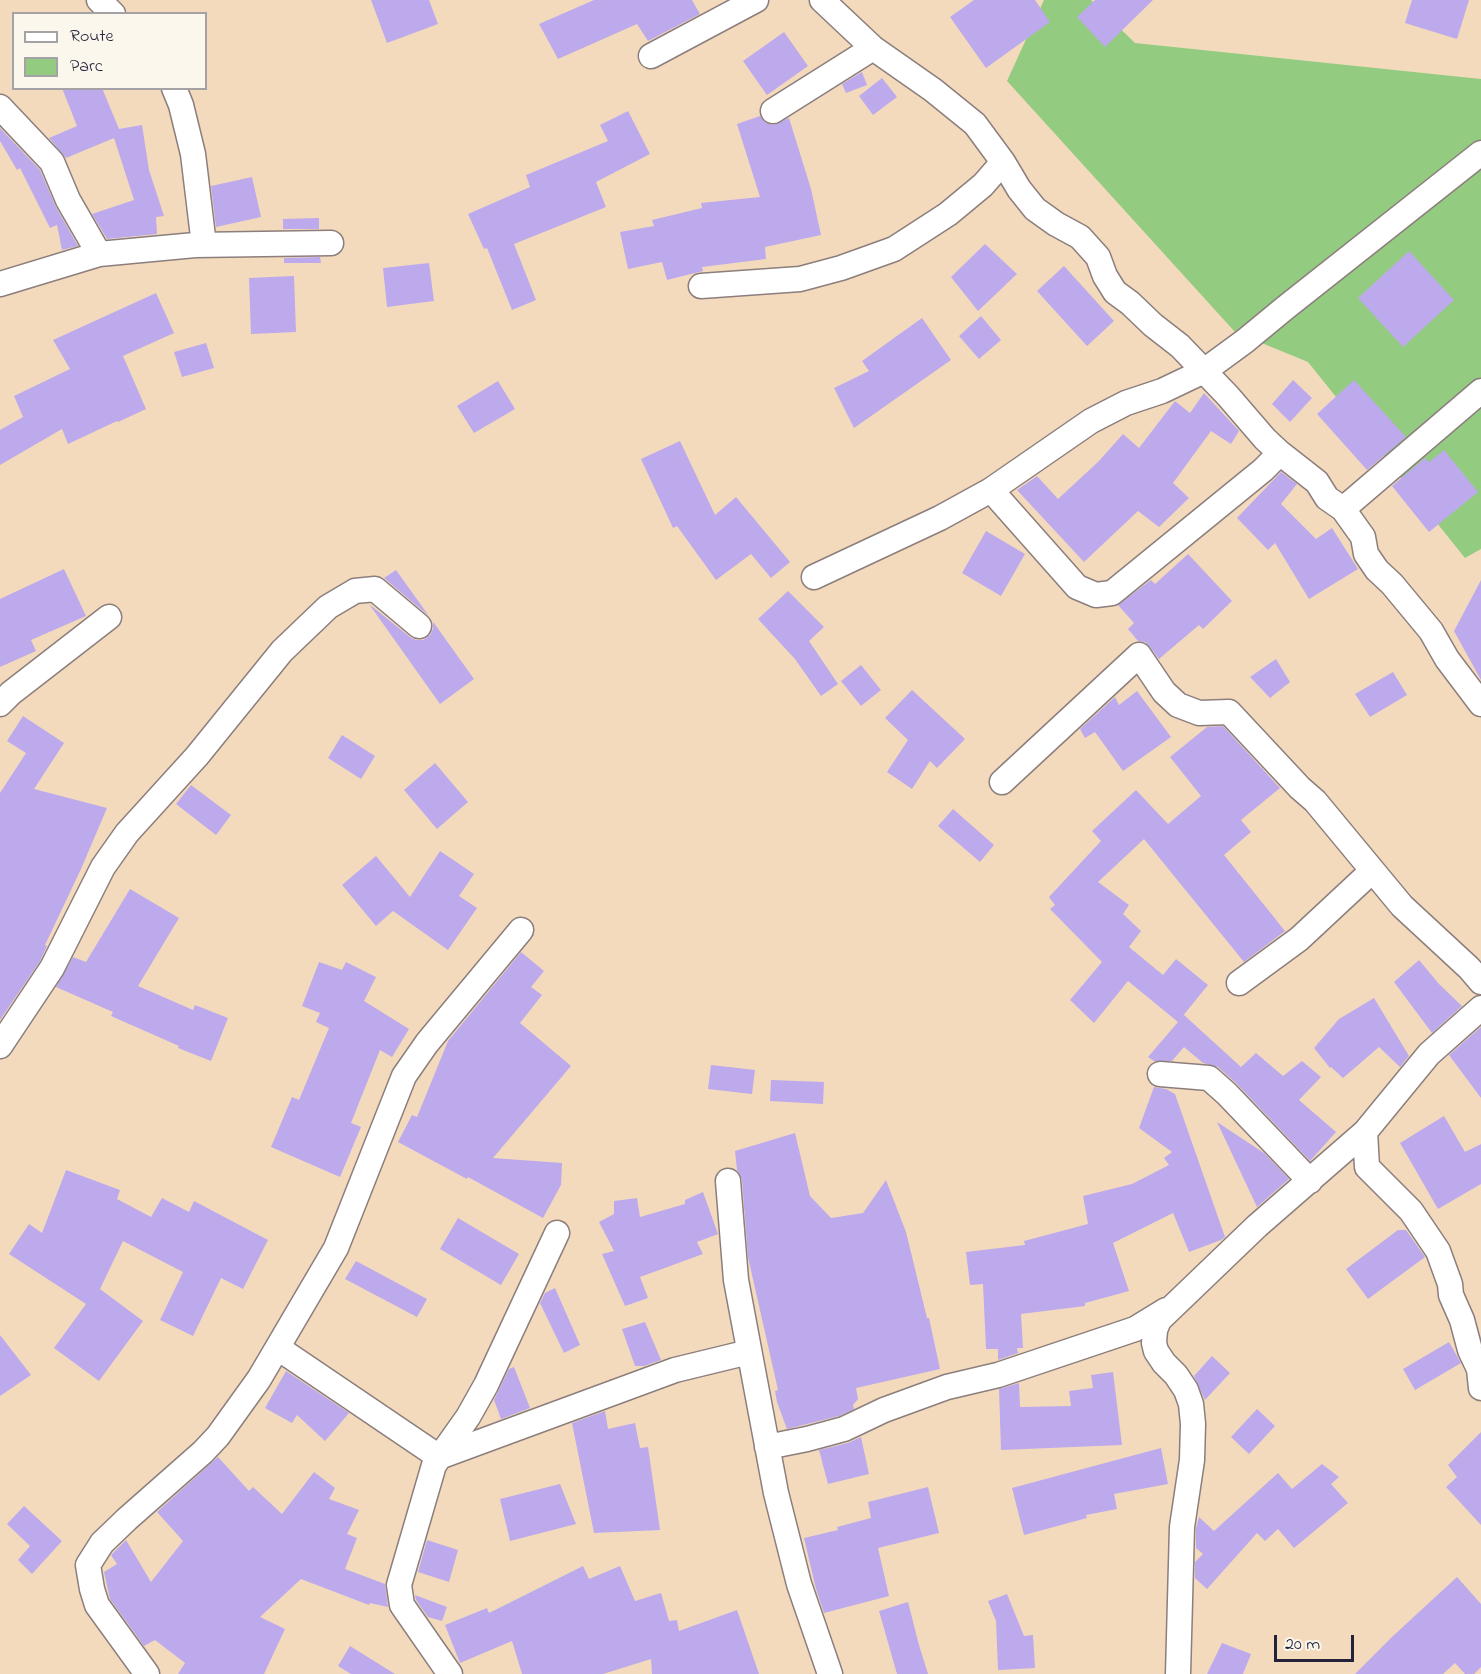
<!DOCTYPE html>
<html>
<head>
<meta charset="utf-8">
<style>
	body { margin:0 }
	#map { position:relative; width:1481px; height:1674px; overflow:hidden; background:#f4dabd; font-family:"Indie Flower",sans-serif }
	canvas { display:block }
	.legend { position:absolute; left:12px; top:12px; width:195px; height:78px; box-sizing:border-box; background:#fbf7ec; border:2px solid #a4a2a5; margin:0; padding:8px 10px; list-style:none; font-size:18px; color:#22223b }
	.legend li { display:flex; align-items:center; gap:12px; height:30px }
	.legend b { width:30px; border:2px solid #a4a2a5 }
	.scale { position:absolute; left:1274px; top:1635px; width:80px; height:27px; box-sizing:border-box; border:3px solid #22223b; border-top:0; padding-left:8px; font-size:18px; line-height:21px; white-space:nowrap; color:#22223b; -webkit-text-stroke:4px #fbf7ec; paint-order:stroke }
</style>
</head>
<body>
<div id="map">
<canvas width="1481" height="1674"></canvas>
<ul class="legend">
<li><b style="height:8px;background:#fff"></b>Route</li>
<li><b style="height:16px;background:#93cc80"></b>Parc</li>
</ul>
<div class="scale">20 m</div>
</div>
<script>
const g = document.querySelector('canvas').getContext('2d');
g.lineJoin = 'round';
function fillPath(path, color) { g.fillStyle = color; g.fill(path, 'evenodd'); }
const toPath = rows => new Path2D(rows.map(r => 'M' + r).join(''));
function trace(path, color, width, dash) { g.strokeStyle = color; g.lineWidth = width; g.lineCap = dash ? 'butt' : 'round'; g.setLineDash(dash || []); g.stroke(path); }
const green = toPath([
	[1044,0,1091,0,1135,43,1481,79,1481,549,1465,558,1308,362,1235,332,1007,81]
]);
const building = toPath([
	[371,0,429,0,438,24,387,43],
	[594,0,692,0,700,14,648,41,637,24,558,59,539,24],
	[974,0,1035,0,1050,22,986,68,950,17],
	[1095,0,1153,0,1105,47,1077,17],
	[1412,0,1469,0,1457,39,1405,23],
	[784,32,808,66,767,95,743,61],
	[862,72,867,85,846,93,842,84],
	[882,78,897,97,873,115,859,96],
	[62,88,102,88,119,129,142,125,149,170,164,216,156,217,157,234,107,239,92,214,134,200,114,138,66,158,49,138,77,126],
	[628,111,650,154,596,182,606,207,514,244,536,300,512,310,487,248,484,249,468,214,530,187,526,175,608,141,600,125],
	[760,116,766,123,773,125,789,118,811,189,821,235,765,247,766,259,702,267,703,271,667,280,662,262,628,269,620,232,654,226,652,220,702,208,701,203,760,197,737,124],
	[0,128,40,170,56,207,78,246,62,250,57,225,50,228,20,168,17,170,0,141],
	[252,177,261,217,216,227,211,186],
	[319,218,319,229,283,229,283,219],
	[985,244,1017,274,978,311,951,277],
	[1409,251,1454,300,1403,347,1358,298],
	[320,257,321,263,284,263,284,258],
	[429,263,434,301,387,307,383,268],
	[1064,266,1114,321,1087,346,1037,291],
	[294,276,296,332,251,334,249,278],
	[156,293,174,333,123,356,146,409,118,422,117,421,68,444,62,429,0,465,0,430,23,417,14,396,70,369,53,340],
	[981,316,1001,340,979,359,959,336],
	[922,318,951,360,854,428,834,388,869,371,862,361],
	[206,343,214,368,182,377,174,352],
	[1293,380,1312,398,1290,422,1272,404],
	[1354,380,1406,437,1367,470,1317,414],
	[498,381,515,409,474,433,457,406],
	[1204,393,1239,431,1231,444,1211,431,1173,483,1189,498,1159,527,1138,511,1084,562,1017,490,1037,476,1058,499,1099,461,1123,434,1139,448,1175,401,1190,413],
	[680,441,715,515,736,497,790,562,771,578,751,554,716,580,677,526,673,528,641,459],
	[1444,450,1478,492,1429,532,1392,486,1425,458,1429,462],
	[1281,472,1297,484,1281,504,1316,539,1332,528,1358,569,1309,599,1275,543,1268,550,1237,518],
	[986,531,1025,554,1001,596,962,573],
	[1188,554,1232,601,1203,629,1199,625,1159,659,1150,647,1145,642,1138,641,1128,629,1134,623,1118,605,1151,580,1155,584],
	[64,569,86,616,31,640,36,651,0,667,0,599],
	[396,570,474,679,440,704,369,604,410,637,416,640,423,640,430,635,433,629,433,622,429,616,384,578],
	[1481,580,1481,680,1454,631],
	[788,591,824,627,809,641,838,684,821,696,795,659,758,619],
	[1276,659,1290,682,1270,698,1250,677],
	[861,665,881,690,861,706,841,681],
	[1393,672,1407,695,1370,717,1355,694],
	[912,690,965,739,937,768,930,761,912,789,887,772,908,740,885,718],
	[1137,691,1171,737,1123,771,1095,732,1085,738,1080,729,1115,697,1119,705],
	[23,716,64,743,34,789,107,808,81,869,45,945,47,946,40,961,0,1020,0,793,26,753,7,741],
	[1223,726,1280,788,1241,820,1251,832,1224,855,1285,931,1244,962,1144,839,1098,882,1129,905,1123,914,1141,931,1129,947,1163,975,1176,959,1208,985,1182,1017,1184,1015,1241,1067,1256,1053,1283,1076,1302,1061,1321,1077,1299,1100,1336,1132,1310,1161,1237,1084,1218,1067,1203,1063,1184,1047,1172,1061,1154,1061,1148,1057,1178,1022,1128,981,1094,1023,1070,1000,1102,962,1050,909,1055,905,1049,897,1101,841,1092,831,1136,790,1168,824,1201,796,1170,757,1207,727],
	[342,735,375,756,361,779,328,758],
	[435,763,468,802,437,829,404,790],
	[191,785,231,815,216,835,176,804],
	[953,809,994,845,980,862,938,826],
	[440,851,474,874,459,896,477,908,448,950,393,911,376,926,342,885,376,856,410,897],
	[130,889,179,918,138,986,193,1010,195,1005,228,1018,211,1061,178,1048,179,1046,111,1016,113,1012,56,987,73,957,86,962],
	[521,952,544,971,531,987,542,995,520,1023,571,1066,493,1158,562,1163,561,1185,543,1218,468,1177,467,1179,398,1142,412,1115,417,1117,448,1041],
	[1419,960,1439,984,1462,1006,1432,1033,1394,982],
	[319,962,342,970,346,962,376,977,364,1001,409,1029,392,1057,380,1050,351,1123,361,1127,340,1177,271,1147,292,1097,299,1100,329,1028,316,1022,320,1013,302,1006],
	[1374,998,1409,1056,1400,1067,1379,1047,1343,1078,1331,1067,1330,1068,1314,1048,1339,1019],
	[1481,1027,1481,1098,1449,1055],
	[711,1065,755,1070,752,1094,708,1089],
	[771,1080,824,1082,823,1104,770,1101],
	[1154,1087,1166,1089,1175,1094,1225,1237,1221,1240,1189,1252,1173,1213,1113,1243,1129,1291,1085,1303,1085,1306,1021,1314,1023,1348,1017,1348,1018,1353,998,1360,998,1349,986,1349,983,1284,970,1285,966,1252,1025,1245,1024,1241,1088,1224,1083,1196,1132,1184,1169,1165,1164,1158,1172,1152,1139,1128],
	[1444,1116,1465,1152,1481,1144,1481,1184,1438,1209,1400,1143],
	[1217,1122,1264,1153,1289,1179,1257,1207],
	[795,1133,810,1196,831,1218,863,1213,886,1180,906,1232,927,1318,929,1318,940,1369,856,1388,858,1399,853,1405,854,1409,839,1416,787,1429,777,1402,775,1391,778,1390,748,1257,742,1180,737,1170,735,1151],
	[66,1170,120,1190,117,1199,151,1217,162,1198,189,1212,194,1201,268,1240,243,1289,221,1278,193,1336,160,1320,183,1272,123,1241,100,1289,143,1321,99,1381,54,1348,86,1304,9,1254,29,1224,42,1233],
	[703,1192,718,1234,697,1242,703,1254,640,1277,648,1298,625,1306,602,1254,614,1251,599,1222,614,1214,614,1201,637,1198,640,1217,685,1204,685,1200],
	[458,1218,519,1254,501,1285,440,1249],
	[1398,1230,1406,1230,1425,1257,1368,1299,1346,1269],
	[356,1261,427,1299,417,1317,345,1279],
	[555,1288,580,1345,564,1353,540,1303,545,1293],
	[645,1322,661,1360,644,1366,635,1366,622,1329],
	[0,1335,31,1375,0,1396],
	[1449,1342,1461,1363,1415,1390,1403,1369],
	[1212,1356,1230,1373,1205,1400,1194,1376],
	[514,1367,530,1408,501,1419,494,1400,509,1369],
	[286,1371,349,1413,325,1441,297,1415,292,1423,265,1408],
	[1113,1372,1122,1445,1001,1450,999,1389,1019,1383,1020,1407,1071,1406,1069,1391,1093,1388,1091,1375],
	[1257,1409,1275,1426,1249,1454,1231,1437],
	[605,1411,608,1429,635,1423,640,1448,648,1447,660,1530,594,1533,572,1423],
	[1481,1432,1481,1525,1446,1487,1457,1477,1448,1465],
	[861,1437,869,1474,828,1484,819,1450,848,1443],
	[1161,1448,1168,1484,1114,1494,1117,1509,1086,1515,1087,1518,1024,1535,1012,1488],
	[218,1457,249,1491,253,1487,282,1514,314,1472,335,1488,329,1499,359,1510,347,1534,357,1538,345,1569,385,1584,388,1607,370,1603,369,1605,301,1579,260,1617,285,1629,264,1674,178,1674,185,1663,155,1640,144,1646,110,1599,104,1572,117,1564,111,1555,126,1540,151,1582,183,1541,157,1512],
	[1322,1464,1339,1477,1331,1484,1348,1503,1294,1548,1278,1529,1265,1541,1257,1533,1207,1589,1195,1578,1195,1562,1203,1554,1196,1548,1196,1528,1199,1517,1214,1531,1278,1473,1292,1489],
	[560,1484,576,1524,510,1541,500,1499],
	[928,1487,939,1533,878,1548,889,1596,824,1613,816,1589,804,1538,838,1530,837,1527,871,1518,868,1502],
	[24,1506,62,1541,32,1574,18,1560,30,1546,7,1524],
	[427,1540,458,1550,449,1582,418,1572],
	[583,1566,589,1579,620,1566,635,1601,661,1593,669,1621,677,1620,679,1631,737,1610,759,1674,652,1674,651,1659,603,1674,522,1674,512,1641,460,1663,445,1625,487,1608,489,1613],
	[1457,1577,1481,1604,1481,1667,1474,1674,1465,1674,1455,1663,1443,1674,1355,1674,1393,1636],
	[1007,1594,1024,1636,1033,1635,1035,1668,998,1670,996,1621,988,1601],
	[415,1595,447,1607,442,1621,428,1617,416,1600],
	[908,1602,919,1645,928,1674,897,1674,879,1611],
	[1222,1643,1251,1654,1243,1674,1207,1674],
	[350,1646,395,1674,351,1674,338,1666]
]);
const minor = toPath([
	[99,0,113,14],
	[822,0,873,48,933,90,975,124,1003,162,1019,189,1035,209,1056,224,1080,237,1098,257,1105,276,1115,292,1130,303,1153,325,1180,346,1228,396,1265,439,1280,453,1317,482,1327,498,1343,509,1363,537,1366,554,1377,570,1392,584,1431,631,1447,659,1481,704],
	[651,56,756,0],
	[174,88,181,105,193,154,204,245],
	[0,107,52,162,68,200,99,254],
	[773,111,873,48],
	[0,284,99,254,195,245,331,243],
	[701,286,800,279,841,268,894,249,948,214,983,185,1003,162],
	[991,490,1077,587,1096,595,1112,593,1263,470,1280,453],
	[1343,509,1481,391],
	[814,577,940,518,991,490,1091,421,1126,403,1162,391,1204,371,1245,341,1285,308,1481,153],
	[0,704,11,693,109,617],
	[1002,782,1139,655,1164,692,1178,705,1199,713,1229,712,1300,788,1315,801,1402,906,1469,968,1481,982],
	[1239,983,1299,939,1372,871],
	[0,1046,52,968,103,867,127,833,197,756,282,651,328,607,355,591,375,589,419,626],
	[1160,1074,1209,1078,1227,1094,1310,1181],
	[1365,1132,1367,1167,1411,1211,1438,1251,1450,1284,1451,1295,1462,1320,1470,1350,1479,1369,1481,1388],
	[728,1181,736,1280,776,1493,799,1584,830,1674],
	[278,1348,439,1457,675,1370,749,1352],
	[767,1447,807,1439,844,1429,884,1410,947,1387,998,1375,1135,1329,1166,1310],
	[147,1674,97,1605,92,1589,88,1565,102,1543,127,1519,203,1452,218,1436,259,1379,336,1248,404,1076,427,1043,521,930],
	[450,1674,402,1605,399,1585,434,1465,468,1417,486,1385,557,1233],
	[1178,1674,1182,1527,1192,1460,1193,1424,1191,1404,1186,1390,1176,1375,1164,1363,1156,1351,1154,1343,1155,1330,1159,1320,1257,1226,1365,1132,1429,1054,1481,1008]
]);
fillPath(green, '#93cc80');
fillPath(building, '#bcaaec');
trace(minor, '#8b7e7c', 27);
trace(minor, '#fff', 24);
</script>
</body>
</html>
